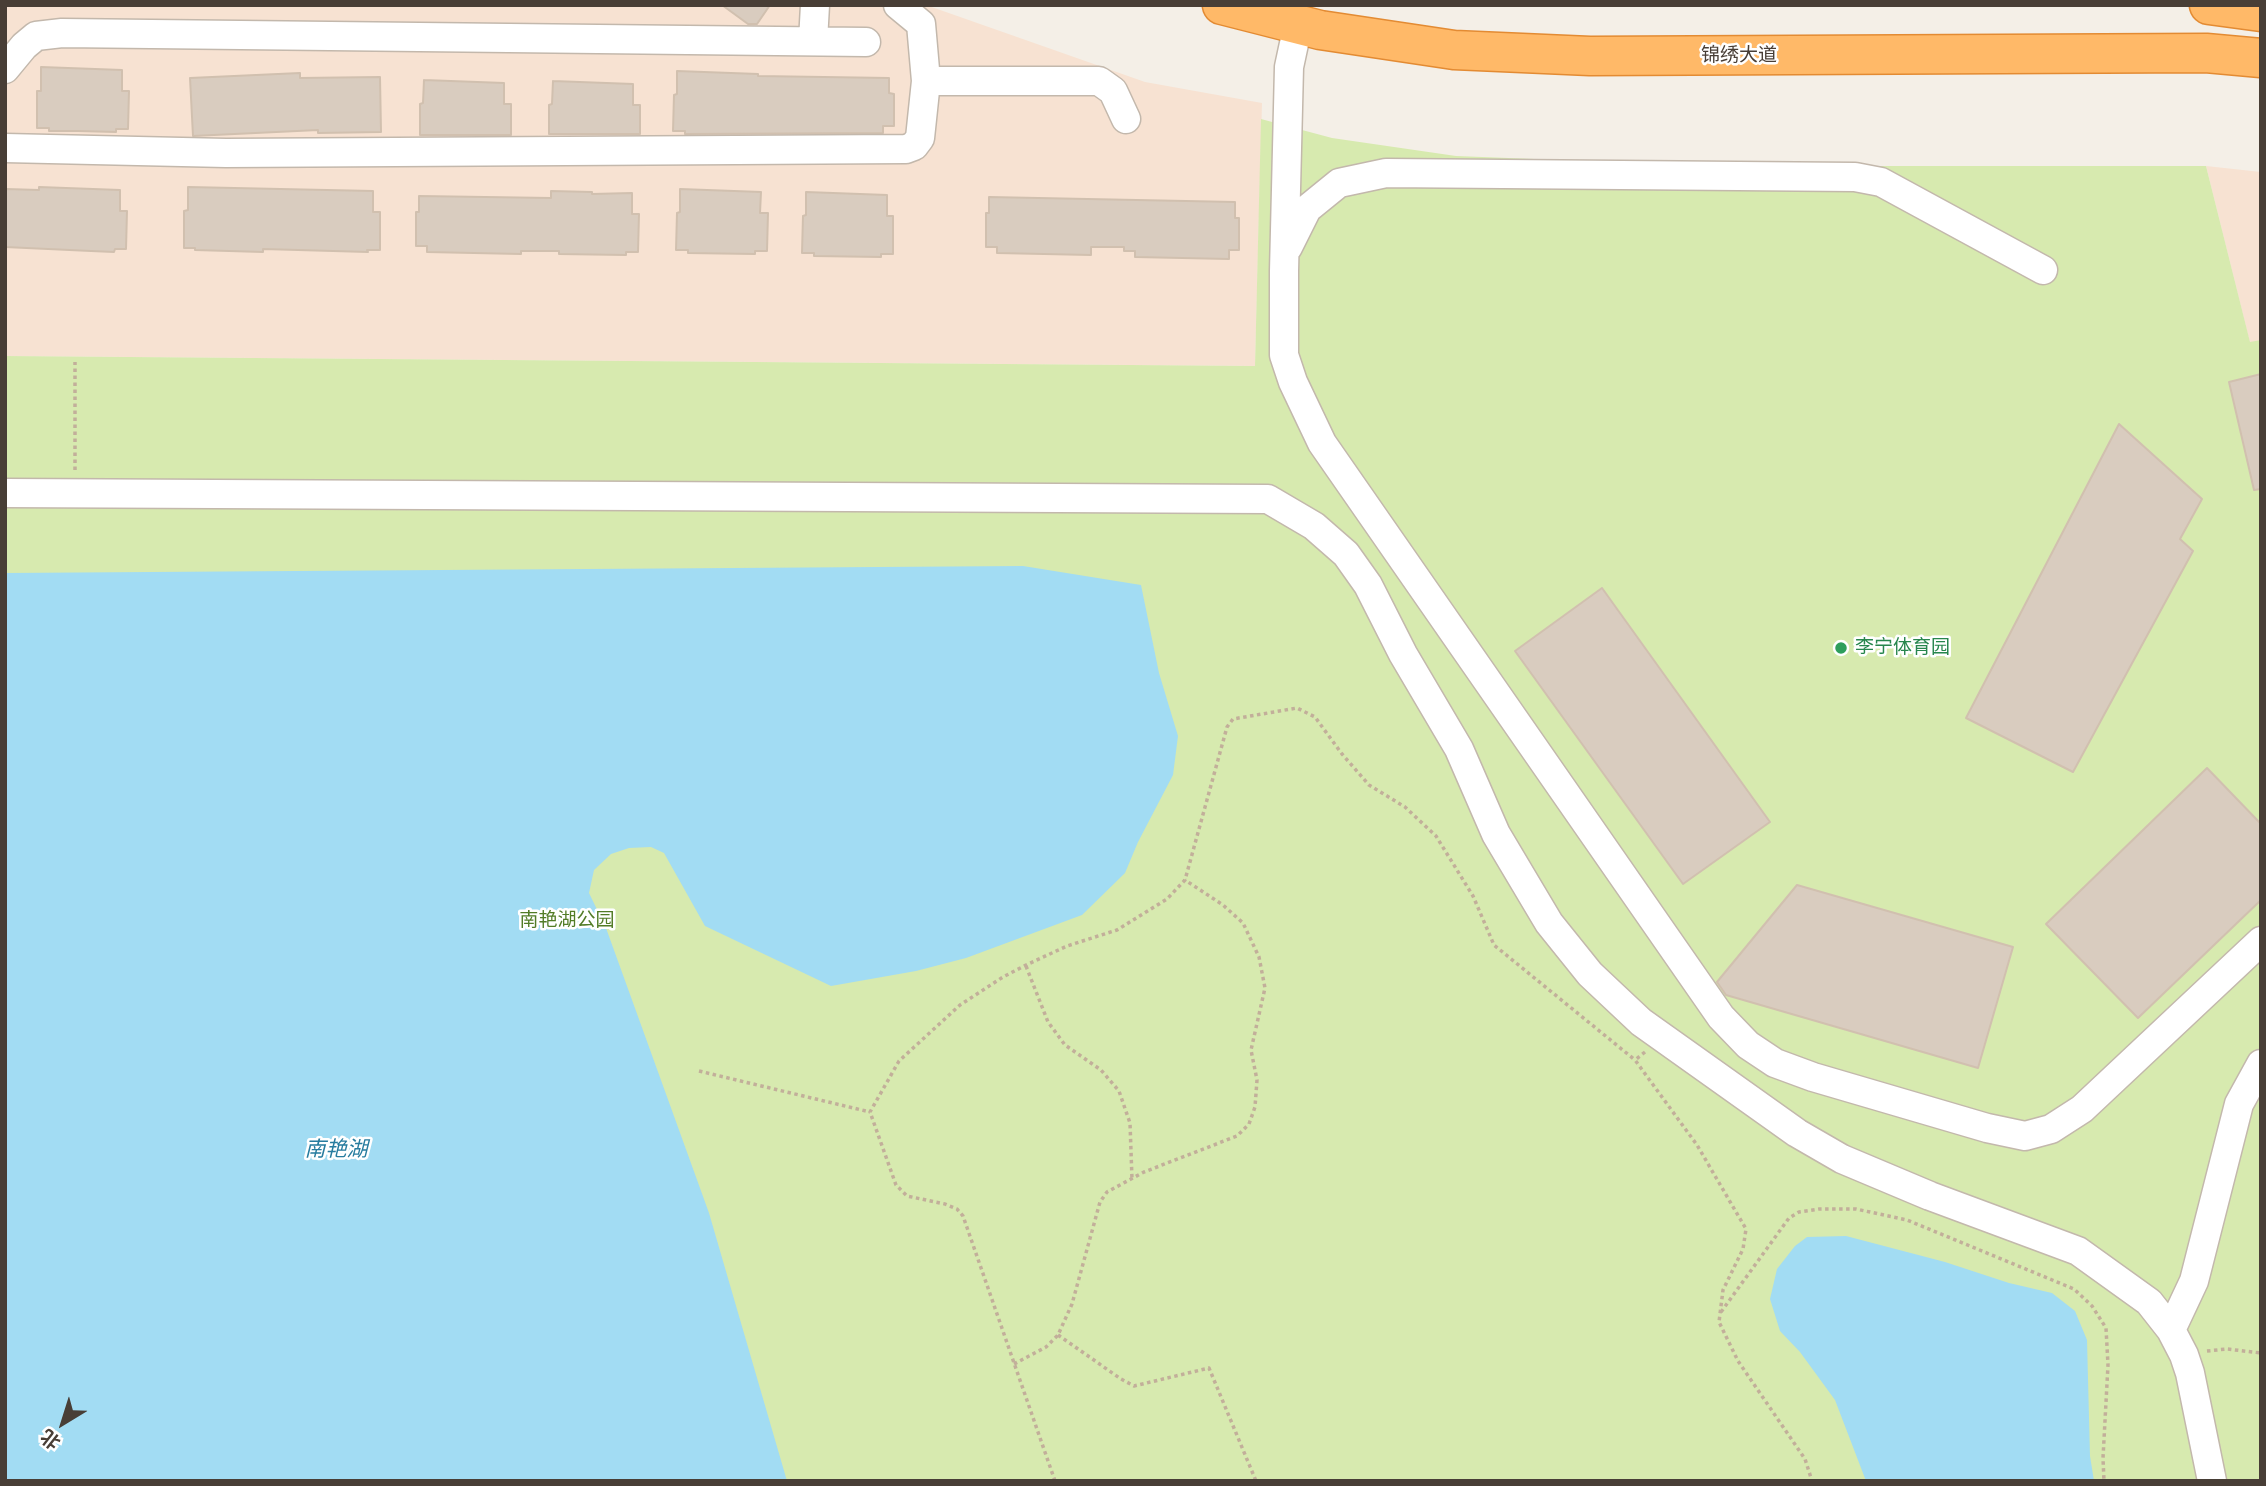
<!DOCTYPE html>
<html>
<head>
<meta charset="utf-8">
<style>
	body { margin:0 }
	#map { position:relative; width:2266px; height:1486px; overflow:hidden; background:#f4efe7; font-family:"IBM Plex Sans","Noto Sans SC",sans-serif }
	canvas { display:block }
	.frame { position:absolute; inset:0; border:7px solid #483e36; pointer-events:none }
	.north { position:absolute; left:28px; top:1388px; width:70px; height:70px; -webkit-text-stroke:5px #fff; paint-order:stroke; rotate:218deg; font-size:19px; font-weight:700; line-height:28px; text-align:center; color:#483e36 }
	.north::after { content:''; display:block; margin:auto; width:24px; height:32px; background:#483e36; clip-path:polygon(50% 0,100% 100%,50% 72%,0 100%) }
</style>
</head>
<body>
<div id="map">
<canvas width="2266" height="1486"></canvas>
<div class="frame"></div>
<div class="north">北</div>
</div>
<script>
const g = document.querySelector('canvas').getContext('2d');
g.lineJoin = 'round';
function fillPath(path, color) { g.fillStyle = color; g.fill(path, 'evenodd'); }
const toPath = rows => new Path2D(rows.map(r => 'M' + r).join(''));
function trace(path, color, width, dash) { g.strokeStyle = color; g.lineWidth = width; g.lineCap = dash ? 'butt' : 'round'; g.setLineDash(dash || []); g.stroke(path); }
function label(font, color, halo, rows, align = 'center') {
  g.font = font + ' "IBM Plex Sans","Noto Sans SC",sans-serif'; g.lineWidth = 5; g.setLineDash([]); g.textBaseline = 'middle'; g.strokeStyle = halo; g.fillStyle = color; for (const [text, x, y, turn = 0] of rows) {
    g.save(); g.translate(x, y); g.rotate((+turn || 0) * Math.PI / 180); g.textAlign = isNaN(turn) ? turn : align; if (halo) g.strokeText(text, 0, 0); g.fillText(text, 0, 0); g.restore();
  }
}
const commercial = toPath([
	[5,5,926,5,1145,82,1262,103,1255,366,5,356],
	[2206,166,2261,172,2261,340,2250,343]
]);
const green = toPath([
	[1261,119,1332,138,1456,156,1718,166,2206,166,2250,342,2261,340,2261,1481,5,1481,5,356,1255,366]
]);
const water = toPath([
	[1023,566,1141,585,1159,673,1178,736,1173,775,1138,842,1125,873,1082,915,966,958,916,971,831,986,705,926,664,853,651,847,629,848,611,854,594,870,589,893,606,928,709,1213,787,1481,5,1481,5,573],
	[1846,1236,1945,1262,2009,1283,2052,1293,2075,1311,2087,1340,2090,1456,2094,1481,1866,1481,1835,1400,1800,1352,1780,1331,1770,1299,1777,1269,1795,1246,1807,1237]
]);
const building = toPath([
	[722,5,770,5,757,24,748,24,722,5],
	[41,67,122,70,122,91,129,91,128,129,116,129,116,132,78,131,49,131,49,128,37,128,37,91,41,91,41,67],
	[677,71,758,74,758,76,889,78,889,93,894,94,894,126,883,126,883,133,685,134,685,131,673,131,674,95,677,94,677,71],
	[300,73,300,78,380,77,381,132,318,133,318,130,193,136,190,78,300,73],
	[424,80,504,83,504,104,511,104,511,135,420,135,420,104,423,103,424,80],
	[553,81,633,84,633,105,640,105,640,134,549,134,549,105,552,104,553,81],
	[39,187,120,190,120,211,127,211,126,249,115,249,114,252,91,251,5,247,6,189,39,190,39,187],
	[188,187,373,191,373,212,380,212,380,250,367,250,368,252,263,249,263,252,195,250,195,248,184,248,184,211,188,210,188,187],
	[680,189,761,192,760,213,768,213,767,251,755,251,755,254,688,253,688,250,676,250,677,213,680,212,680,189],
	[551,191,592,192,592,194,632,193,632,214,639,214,638,252,626,252,626,255,559,254,559,251,521,251,521,254,427,252,427,246,416,246,416,212,419,212,419,196,551,198,551,191],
	[806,192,887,195,887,216,893,216,893,254,881,254,881,257,814,256,814,253,802,253,803,216,806,215,806,192],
	[989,197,1235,202,1235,218,1239,218,1239,250,1229,250,1229,259,1135,257,1135,251,1124,251,1124,247,1091,247,1091,255,997,253,997,247,986,247,986,213,989,213,989,197],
	[2261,374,2261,489,2254,490,2229,382,2261,374],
	[2119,424,2202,499,2180,539,2193,551,2073,772,1966,718,2119,424],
	[1602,588,1770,822,1683,884,1515,651,1602,588],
	[2207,768,2261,824,2261,900,2138,1018,2046,924,2207,768],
	[1797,885,2013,947,1978,1068,1726,995,1717,982,1797,885]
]);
const path = toPath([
	[75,470,75,362],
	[1026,966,1048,1022,1065,1045,1101,1070,1119,1091,1130,1123,1132,1179],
	[1645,1052,1635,1060,1697,1145,1746,1229,1743,1249,1723,1290,1719,1322,1738,1361,1805,1459,1812,1481],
	[699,1071,870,1112],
	[1721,1312,1789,1218,1799,1212,1819,1209,1856,1209,1907,1220,2074,1289,2092,1306,2106,1328,2108,1365,2103,1458,2104,1481],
	[1058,1335,1121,1379,1134,1386,1209,1368,1256,1481],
	[2207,1351,2227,1349,2261,1353],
	[1014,1364,1046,1347,1058,1335,1072,1304,1100,1202,1107,1192,1144,1172,1237,1136,1249,1124,1255,1107,1257,1080,1251,1050,1265,988,1259,957,1243,923,1223,905,1185,880],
	[1055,1481,963,1216,957,1209,945,1204,907,1196,896,1185,870,1112,899,1061,960,1005,1003,977,1026,965,1067,946,1117,930,1167,899,1185,880,1227,727,1233,719,1297,708,1315,717,1342,754,1369,785,1405,807,1436,836,1473,896,1494,945,1635,1060]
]);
const minor = toPath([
	[898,5,921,24,926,81],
	[1298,25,1289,67,1284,271,1284,355,1293,382,1322,443,1721,1017,1748,1045,1775,1063,1813,1077,1987,1128,2025,1136,2051,1129,2082,1109,2261,941],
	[813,41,815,5],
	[5,69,24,46,36,36,62,33,866,42],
	[5,148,226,153,906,149,914,146,920,138,926,81,1099,81,1113,91,1126,119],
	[1288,247,1307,209,1339,183,1386,173,1855,177,1881,182,2043,270],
	[5,493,1268,499,1314,526,1346,554,1368,585,1403,654,1459,749,1496,834,1549,923,1590,974,1641,1022,1797,1133,1842,1159,1930,1196,2078,1251,2149,1302,2171,1330,2184,1355,2190,1373,2212,1481],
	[2171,1330,2194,1281,2239,1104,2261,1064]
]);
const highway = toPath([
	[1222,5,1320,30,1454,50,1590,56,2206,53,2261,58],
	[2209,5,2261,12]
]);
const markers = [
	[1841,648,7,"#2e9e5b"]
];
const streetNames = [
	["锦绣大道",1739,56]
];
const leisureNames = [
	["李宁体育园",1855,648]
];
const parkNames = [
	["南艳湖公园",567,921]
];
const waterNames = [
	["南艳湖",336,1150]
];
fillPath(commercial, '#f7e2d2');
fillPath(green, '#d7eaaf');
fillPath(water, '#a2dcf3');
fillPath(building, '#d9ccbf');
trace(building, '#d1c0af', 2);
trace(minor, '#c3b8ac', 31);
trace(highway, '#e38b33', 41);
trace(path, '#c2af9a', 3.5, [3.5, 3.5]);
trace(minor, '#fff', 28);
trace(highway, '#ffb968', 38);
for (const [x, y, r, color] of markers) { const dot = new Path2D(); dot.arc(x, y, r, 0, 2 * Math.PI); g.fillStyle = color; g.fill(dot); trace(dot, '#fff', 2.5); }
label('19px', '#483e36', '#fff', streetNames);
label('19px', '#27864d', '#fff', leisureNames, 'left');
label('19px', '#527c27', '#fff', parkNames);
label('italic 21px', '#277c9f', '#fff', waterNames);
</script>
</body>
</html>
